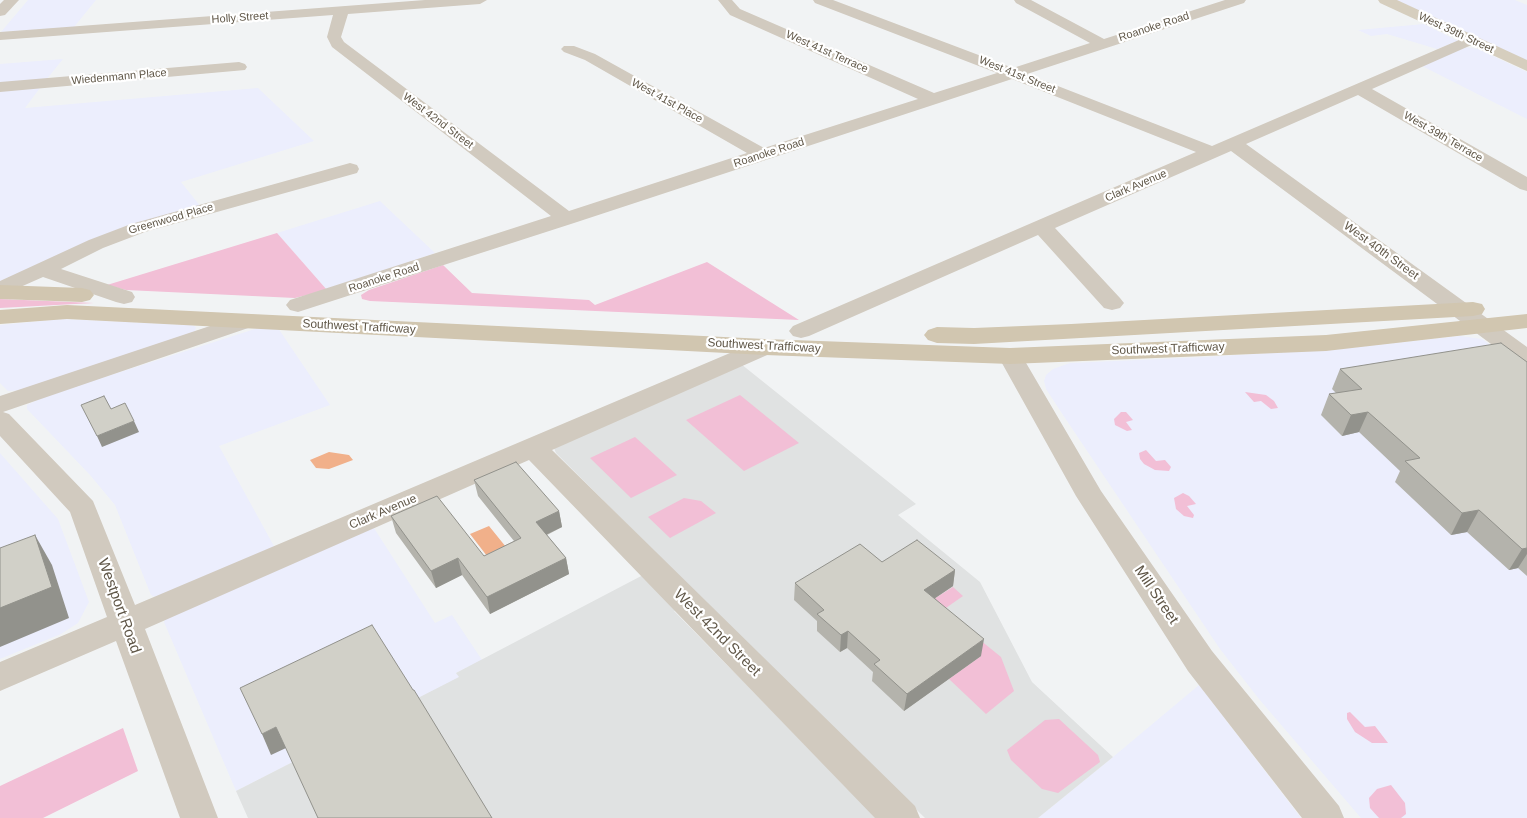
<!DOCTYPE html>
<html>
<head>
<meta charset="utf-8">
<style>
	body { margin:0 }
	canvas { display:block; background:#f1f3f4 }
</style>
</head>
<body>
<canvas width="1527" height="818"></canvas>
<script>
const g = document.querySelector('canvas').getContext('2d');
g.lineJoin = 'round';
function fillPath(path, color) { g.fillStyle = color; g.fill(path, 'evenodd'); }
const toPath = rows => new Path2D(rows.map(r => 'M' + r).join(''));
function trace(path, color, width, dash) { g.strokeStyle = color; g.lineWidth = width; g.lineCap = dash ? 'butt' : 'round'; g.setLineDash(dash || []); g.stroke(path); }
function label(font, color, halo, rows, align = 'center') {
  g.font = font + ' Helvetica,sans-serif'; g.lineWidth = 4.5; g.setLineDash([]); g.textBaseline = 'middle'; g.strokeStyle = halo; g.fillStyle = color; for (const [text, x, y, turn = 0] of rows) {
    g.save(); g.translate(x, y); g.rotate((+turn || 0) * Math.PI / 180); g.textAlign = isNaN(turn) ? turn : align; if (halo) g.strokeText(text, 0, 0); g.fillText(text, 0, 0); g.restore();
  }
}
const commercial = toPath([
	[28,0,96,0,74,27,1,32],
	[1394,0,1515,0,1527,5,1527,62],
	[1424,24,1458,41,1437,49,1387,34,1371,36,1358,30],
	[1464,47,1478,49,1527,72,1527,119,1422,66],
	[63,59,46,80,0,84,0,64],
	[43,84,25,108,258,88,314,141,181,182,201,207,0,281,0,88],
	[380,201,435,253,327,290,277,233],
	[62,319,191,325,196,327,195,331,190,334,23,390,8,391,0,383,0,325],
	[258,328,278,328,330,405,219,446,275,548,157,598,151,595,115,505,90,475,27,409,27,405,45,396],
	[1460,336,1482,339,1527,371,1527,818,1361,818,1259,699,1220,649,1063,415,1046,389,1044,381,1046,375,1053,369,1070,363,1206,357,1349,348],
	[0,453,58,519,89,602,78,623,61,634,0,659],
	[372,525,435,623,452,615,482,660,456,673,460,677,236,791,164,622,166,617],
	[1199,685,1301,818,1038,818,1113,757]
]);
const education = toPath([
	[741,364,916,504,898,515,980,582,1032,682,1113,757,1038,818,925,818,700,597,674,611,877,818,248,818,236,791,459,677,456,673,666,563,556,453,554,448]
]);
const green = toPath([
	[277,233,327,290,295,298,126,290,107,285],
	[707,262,799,320,370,301,362,299,361,295,369,290,443,265,472,293,589,300,595,305],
	[0,299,94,303,0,308],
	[1245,392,1266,395,1274,401,1278,408,1271,409,1261,401,1254,402],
	[740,395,799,443,744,471,686,420],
	[1121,412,1126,412,1133,420,1126,422,1132,430,1127,431,1115,425,1114,419],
	[635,437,677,475,631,498,590,458],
	[1146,450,1156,461,1165,460,1171,467,1169,471,1155,470,1144,464,1140,459,1139,453],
	[1183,493,1189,496,1196,504,1187,506,1194,515,1193,518,1184,516,1176,509,1174,498],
	[684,498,701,501,716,513,670,538,648,517],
	[953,587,963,596,943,610,1001,657,1014,691,986,714,949,679,981,656,918,609],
	[1350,712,1365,727,1375,726,1388,743,1372,743,1355,732,1347,719,1347,713],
	[1059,719,1098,755,1100,762,1058,793,1042,789,1011,760,1007,750,1045,720],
	[123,728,138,771,43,818,0,818,0,786],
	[1391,785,1405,803,1406,814,1401,818,1379,818,1370,808,1369,798,1377,789]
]);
const water = toPath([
	[329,452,349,455,353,460,329,469,316,468,310,460],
	[489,526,506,547,487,556,470,534]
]);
const minor = toPath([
	[425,0,487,0,480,4,348,14,341,37,344,42,569,211,747,153,585,60,564,52,561,49,564,46,574,46,595,54,764,148,918,99,730,15,718,0,732,0,740,9,934,93,997,73,815,3,813,0,833,0,1013,68,1090,43,1016,3,1014,0,1031,0,1104,39,1225,0,1246,0,1244,3,1027,74,1212,146,1466,37,1476,37,1478,40,1476,43,1372,89,1527,177,1527,191,1520,189,1358,95,1246,144,1527,347,1527,366,1518,364,1231,151,1055,228,1120,298,1124,303,1120,308,1112,310,1104,308,1038,235,809,336,801,338,793,336,789,331,793,326,1196,152,1012,79,574,223,298,312,290,310,286,305,290,300,551,216,332,47,327,37,333,15,0,40,0,32,425,0],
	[239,62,245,64,247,67,245,70,0,92,0,82,239,62],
	[350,163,357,165,359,169,357,173,145,232,103,248,61,269,132,292,135,297,132,302,124,304,116,302,43,277,0,296,0,281,89,240,131,224,350,163],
	[246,314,254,316,258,321,254,326,3,412,9,414,93,501,135,605,756,342,765,340,774,342,777,347,774,352,552,450,915,806,920,818,875,818,529,460,145,629,218,818,180,818,116,641,0,691,0,662,107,617,70,512,0,436,0,396,246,314],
	[1010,349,1019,351,1022,356,1101,491,1212,651,1339,806,1344,818,1302,818,1188,671,1076,496,998,356,1001,351,1010,349]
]);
const tertiary = toPath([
	[4,0,19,0,5,15,0,16,0,4,4,0]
]);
const secondary = toPath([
	[1378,0,1397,0,1527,60,1527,71,1380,3,1378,0]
]);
const primary = toPath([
	[0,285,82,288,90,290,94,295,90,300,82,302,0,299,0,285],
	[1473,302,1482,304,1485,309,1482,314,1473,316,974,344,937,343,928,340,924,335,928,330,937,327,974,328,1071,324,1473,302],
	[67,305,765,339,1010,348,1326,335,1527,314,1527,328,1326,351,1010,364,765,355,67,319,0,324,0,310,67,305]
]);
const wall = toPath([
	[1527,362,1527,576,1518,568,1509,570,1467,532,1451,535,1395,482,1400,471,1359,432,1342,436,1321,415,1329,394,1336,393,1332,389,1340,369],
	[474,480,559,511,562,527,547,535,566,558,569,574,490,614,462,575,436,588,396,533,391,516,484,556,514,541,478,496],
	[955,570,953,586,935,598,981,656,904,711,872,681,873,672,847,648,840,652,817,631,817,621,794,600,795,583]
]);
const shadedWall = toPath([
	[1368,412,1359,432,1342,436,1351,415],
	[134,421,139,432,102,447,97,436],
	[1479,510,1467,532,1451,535,1462,513],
	[559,511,562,527,539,538,536,522],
	[35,535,52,565,69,618,0,647,0,608],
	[1527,548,1527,554,1518,568,1509,570,1522,549],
	[458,558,462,575,436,588,431,571],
	[566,558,569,574,490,614,487,597],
	[955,570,953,586,922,607,924,590],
	[848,631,847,648,840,652,841,635],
	[984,639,981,656,904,711,907,694],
	[276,727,286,748,271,755,262,734]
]);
const building = toPath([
	[1501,343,1527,362,1527,548,1522,549,1479,510,1462,513,1405,461,1420,458,1368,412,1351,415,1329,394,1362,389,1340,369,1501,343],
	[104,396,111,409,125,403,134,421,97,436,81,405,104,396],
	[516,462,559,511,536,522,566,558,487,597,458,558,431,571,391,516,437,496,484,556,521,538,474,480,516,462],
	[35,535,52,587,0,608,0,548,35,535],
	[917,540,955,570,924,590,984,639,907,694,874,664,880,660,848,631,841,635,817,614,824,610,795,583,860,544,882,562,917,540],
	[372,625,413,690,414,690,492,818,318,818,276,727,262,734,240,688,372,625]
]);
const farStreetnames = [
	["Holly Street",240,18,-4],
	["Roanoke Road",1154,27,-18],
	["West 39th Street",1456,33,25],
	["West 41st Terrace",827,52,24],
	["West 41st Street",1017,75,22],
	["Wiedenmann Place",119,77,-5],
	["West 41st Place",667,101,29],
	["West 42nd Street",438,121,37],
	["West 39th Terrace",1443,137,30],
	["Roanoke Road",769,153,-18],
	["Clark Avenue",1136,186,-23],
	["Greenwood Place",171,219,-16],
	["Roanoke Road",384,278,-18]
];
const streetNames = [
	["West 40th Street",1381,251,36],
	["Southwest Trafficway",359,327,3],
	["Southwest Trafficway",764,346,3],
	["Southwest Trafficway",1168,349,-2],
	["Clark Avenue",383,512,-23]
];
const nearStreetnames = [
	["Mill Street",1156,595,56],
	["Westport Road",119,606,70],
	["West 42nd Street",717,633,45]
];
fillPath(commercial, '#eceefd');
fillPath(education, '#e0e2e2');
fillPath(green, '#f2bfd6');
fillPath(water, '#f1b08a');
fillPath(minor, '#d1cabf');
fillPath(tertiary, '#d1cabf');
fillPath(secondary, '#d6cebe');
fillPath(primary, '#d1c6b0');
fillPath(wall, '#b4b3ac');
fillPath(shadedWall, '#92928c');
fillPath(building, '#d1d0c8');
trace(building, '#92928c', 1);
label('11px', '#605748', '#fff', farStreetnames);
label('12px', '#605748', '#fff', streetNames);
label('15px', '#605748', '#fff', nearStreetnames);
</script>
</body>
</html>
